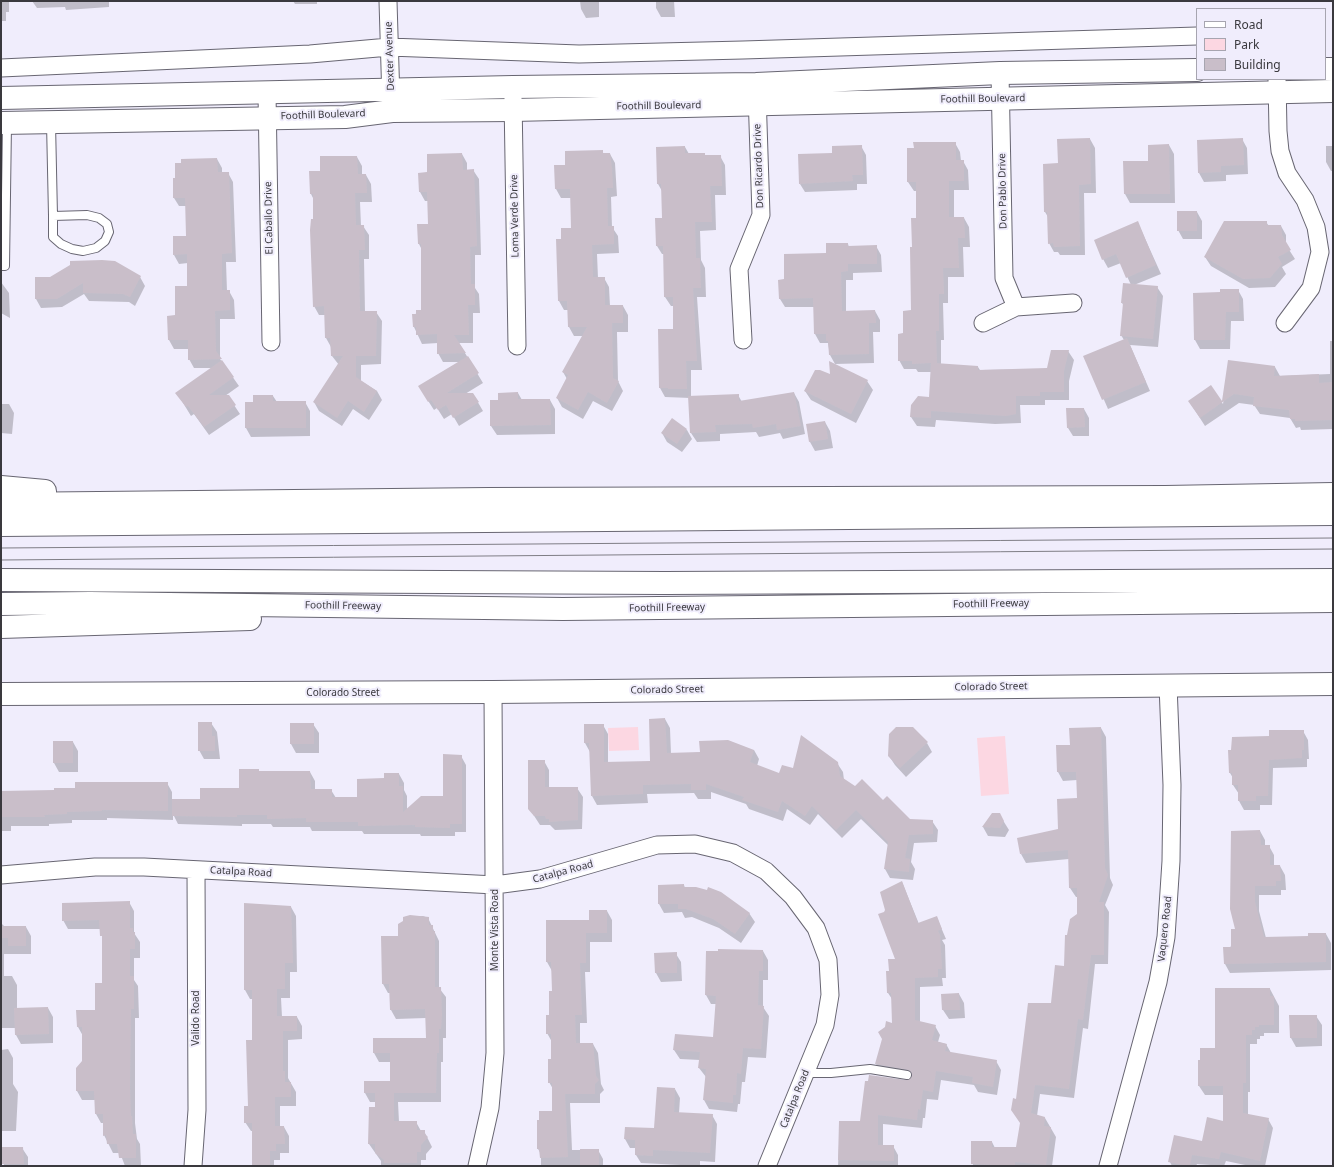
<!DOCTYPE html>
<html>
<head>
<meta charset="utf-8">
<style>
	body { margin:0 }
	#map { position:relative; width:1334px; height:1167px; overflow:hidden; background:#f0edfc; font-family:"Noto Sans",sans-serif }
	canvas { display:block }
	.frame { position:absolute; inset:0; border:2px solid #3a393e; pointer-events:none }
	.legend { position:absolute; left:1196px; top:8px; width:130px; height:72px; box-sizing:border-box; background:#f0edfc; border:1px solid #a7a5b0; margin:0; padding:5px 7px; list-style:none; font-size:12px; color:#3a393e }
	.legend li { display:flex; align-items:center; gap:8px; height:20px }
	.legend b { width:20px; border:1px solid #a7a5b0 }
</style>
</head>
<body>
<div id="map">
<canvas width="1334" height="1167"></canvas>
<div class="frame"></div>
<ul class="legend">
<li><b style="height:5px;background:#fff"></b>Road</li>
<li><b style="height:11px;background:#fcd7e2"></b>Park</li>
<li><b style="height:11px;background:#c9bec9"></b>Building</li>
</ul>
</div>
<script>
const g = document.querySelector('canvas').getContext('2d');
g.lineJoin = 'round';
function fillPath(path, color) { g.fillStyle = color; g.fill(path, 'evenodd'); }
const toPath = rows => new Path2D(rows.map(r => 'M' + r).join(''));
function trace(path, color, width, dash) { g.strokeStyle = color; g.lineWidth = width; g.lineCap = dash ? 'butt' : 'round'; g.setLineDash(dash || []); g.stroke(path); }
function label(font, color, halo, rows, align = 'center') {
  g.font = font + ' "Noto Sans",sans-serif'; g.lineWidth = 4; g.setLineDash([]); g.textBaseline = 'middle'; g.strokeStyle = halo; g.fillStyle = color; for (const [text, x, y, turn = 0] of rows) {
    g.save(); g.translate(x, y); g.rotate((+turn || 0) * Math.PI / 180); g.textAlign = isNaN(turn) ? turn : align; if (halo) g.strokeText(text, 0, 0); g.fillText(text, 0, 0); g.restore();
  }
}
const green = toPath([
	[638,727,639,750,609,751,608,728],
	[1005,736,1009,794,981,796,977,738]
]);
const shadow = toPath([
	[1,1,9,1,9,12,6,12,6,21,1,21],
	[32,1,109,1,109,7,66,10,65,7,37,8],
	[293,1,317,1,317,4,295,4],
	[580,1,616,1,599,1,599,17,586,18,581,9],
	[656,1,674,1,675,17,661,17,656,8],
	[1090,139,1095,148,1096,193,1084,193,1085,255,1060,255,1058,252,1054,252,1049,243,1048,217,1045,212,1059,164],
	[1242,139,1247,148,1248,174,1226,175,1226,181,1204,182,1199,173],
	[955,143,960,152,961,161,963,161,968,170,969,190,954,190,954,218,964,218,969,227,970,247,963,247,964,277,948,277,948,303,943,303,944,340,941,340,941,365,978,367,980,370,1048,369,1068,351,1074,360,1069,381,1069,400,1045,400,1045,405,1020,405,1021,423,995,424,936,420,935,427,917,426,911,417,930,398,931,372,918,372,916,369,904,369,899,360,904,334,912,311,912,219,917,219,917,191,914,191,908,182],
	[1169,145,1174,154,1175,203,1130,203,1125,194,1124,162,1149,162],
	[861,146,866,155,867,184,857,184,857,190,805,192,800,184,833,153],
	[1326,146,1333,146,1333,171,1331,171,1326,162],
	[685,147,689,154,720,156,725,165,726,195,715,195,716,230,700,231,701,260,705,268,706,297,697,297,702,370,691,370,691,397,738,395,742,402,794,393,799,402,805,434,783,439,780,433,759,437,756,432,720,434,720,441,697,442,691,433,690,398,665,397,660,388,674,330,674,306,671,306,665,297,664,254,662,254,657,246,663,219,662,191,658,184],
	[602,151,604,154,610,154,615,163,617,196,611,197,612,227,618,236,619,253,597,254,598,278,604,278,609,287,610,306,623,306,628,315,628,332,617,332,618,381,623,391,612,411,593,401,583,419,562,407,557,398,567,379,563,372,583,336,574,336,569,327,569,310,564,310,559,301,562,240,572,229,571,198,561,198,556,189,555,166,566,166],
	[462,154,467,163,467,170,473,170,479,179,481,255,475,255,475,288,479,294,480,313,473,313,473,343,459,343,483,383,465,394,473,394,483,411,459,426,452,414,444,419,437,408,434,410,425,396,459,362,443,362,438,353,438,343,422,344,414,327,413,315,422,311,422,250,419,244,429,225,429,201,425,201,420,192,419,174,428,173],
	[357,157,362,166,362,175,366,175,371,184,372,202,360,202,361,226,363,226,369,235,369,259,364,259,365,312,376,312,382,321,381,364,361,365,361,381,377,391,382,400,369,420,353,409,342,426,319,411,314,402,339,365,332,356,331,347,326,338,325,315,319,315,314,306,314,200,311,194,310,172,321,172],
	[217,159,222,168,222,173,228,173,233,182,236,262,226,262,227,291,229,291,234,300,235,319,220,319,220,359,239,386,225,396,228,396,240,414,209,435,194,414,191,416,177,393,213,368,194,368,189,359,189,349,174,349,169,340,188,287,188,263,179,264,174,255,187,237,186,206,179,206,174,198],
	[1197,212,1202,221,1202,239,1183,239,1178,230],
	[1266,222,1269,226,1281,226,1286,235,1286,245,1295,259,1282,267,1286,274,1275,287,1249,288,1211,266,1205,257],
	[1138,223,1161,274,1134,285,1157,287,1163,296,1158,347,1130,345,1150,391,1108,409,1085,356,1124,340,1121,335,1124,306,1122,303,1131,285,1121,263,1108,268,1103,259],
	[848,244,849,247,876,246,881,255,882,272,853,273,853,280,846,280,846,312,875,311,880,320,880,332,873,332,874,363,835,364,830,355,828,343,820,343,815,334,815,307,785,307,780,299,785,280,827,254],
	[140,277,145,286,135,306,129,302,89,301,84,294,62,307,41,308,36,299,36,278],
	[1,282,9,293,10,318,1,313],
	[1238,290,1243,299,1244,321,1231,321,1230,349,1200,349,1195,340,1194,294,1221,293],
	[1330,341,1333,341,1333,429,1301,430,1300,427,1296,428,1290,418,1260,414,1254,405,1239,403,1205,426,1189,401,1211,387,1223,404,1229,361,1275,367,1280,376,1330,374],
	[830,362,867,381,873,390,856,423,811,400,805,391,831,376],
	[518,393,522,400,550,400,555,409,555,434,497,435,491,426,499,401],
	[273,396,277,402,305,402,310,411,310,436,251,437,246,428,254,403],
	[1,404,9,404,14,413,12,434,1,433],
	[1084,409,1089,418,1089,436,1073,436,1068,428],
	[825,422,830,431,833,448,815,451,810,442,807,425],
	[687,430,692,439,682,452,667,442,662,433],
	[665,719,670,728,671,754,754,750,759,759,757,766,780,774,794,770,837,763,843,772,844,780,855,788,883,802,909,820,932,821,938,830,937,842,914,843,911,862,915,869,913,880,890,878,885,869,889,846,861,819,842,838,818,814,810,825,787,809,783,821,749,809,746,804,711,792,711,799,698,799,694,793,647,794,648,803,597,805,592,796,590,752,585,743,603,725,608,734,608,763,652,762],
	[211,723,217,732,220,759,204,759,199,750],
	[313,724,319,733,319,753,296,753,291,744],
	[1101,728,1106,737,1110,878,1113,885,1105,905,1109,912,1108,964,1095,964,1088,1029,1083,1028,1074,1098,1040,1094,1037,1116,1045,1118,1056,1137,1052,1166,973,1166,972,1142,992,1142,995,1148,1017,1148,1021,1124,1017,1100,1065,967,1068,936,1078,915,1078,897,1076,897,1070,888,1069,859,1026,863,1021,854,1059,830,1078,799,1077,780,1063,781,1058,772,1071,746],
	[1303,731,1308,740,1309,759,1307,759,1307,767,1273,768,1272,805,1260,805,1260,810,1244,810,1239,801,1239,794,1233,785,1233,778,1230,773,1270,737],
	[73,742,78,751,78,772,59,772,54,763],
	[927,743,932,752,906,777,895,765,889,756],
	[461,756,466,765,466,832,455,832,455,836,421,836,420,834,364,834,362,831,312,831,310,827,273,827,271,824,242,824,242,826,178,824,173,814,173,820,107,818,107,820,72,820,72,823,49,824,49,826,11,826,11,831,1,831,1,792,55,791,167,783,172,792,172,800,201,800,240,789,258,770,260,772,310,772,315,781,315,790,331,790,336,798,358,798,385,779,399,774,404,783,404,790,407,796,407,809,444,797],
	[544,761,549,770,549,788,577,788,583,797,582,829,555,830,550,825,540,825,529,808],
	[992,814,999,814,1009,830,1005,837,988,836,983,827],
	[1260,831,1265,840,1265,846,1269,846,1274,855,1274,866,1280,866,1285,875,1286,890,1281,890,1281,895,1259,895,1259,911,1266,938,1309,937,1326,934,1331,943,1331,970,1230,973,1225,964,1236,930],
	[902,882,919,924,937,918,946,939,942,940,945,945,946,978,942,978,943,986,920,987,920,1022,935,1026,940,1035,938,1042,946,1044,951,1053,996,1061,1001,1070,997,1095,978,1092,974,1085,941,1080,938,1100,927,1099,925,1118,923,1118,922,1128,883,1124,883,1146,893,1146,898,1155,898,1166,838,1166,840,1122,861,1122,912,1078,882,1073,876,1064,893,1024,892,999,888,993,890,972,897,960,885,913],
	[684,885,685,888,749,913,755,922,741,943,719,928,692,917,685,918,682,912,664,913,659,904],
	[129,902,134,911,134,933,140,942,140,958,134,958,134,980,138,986,139,1018,135,1018,135,1123,137,1139,140,1144,141,1166,125,1166,120,1153,113,1153,104,1135,104,1123,101,1123,96,1114,96,1100,82,1100,77,1091,83,1061,83,1036,78,1027,77,1011,96,1011,103,984,103,940,100,929,68,929,63,920],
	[291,907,296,916,297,972,290,972,290,998,281,998,282,1017,297,1017,302,1026,302,1039,288,1040,288,1078,296,1092,296,1106,280,1106,280,1127,284,1127,289,1136,289,1153,280,1153,280,1160,274,1160,274,1166,252,1166,253,1131,251,1131,245,1122,249,1107,253,1041,253,999,250,999,245,990],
	[607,911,612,920,612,942,590,942,590,972,585,972,587,1023,580,1023,580,1044,593,1044,598,1053,601,1084,604,1090,600,1094,600,1103,570,1103,572,1150,598,1150,603,1159,603,1166,541,1166,541,1154,538,1149,540,1121,553,1112,553,1089,549,1082,552,1060,552,1042,547,1033,553,992,552,971,547,962,547,921,590,921],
	[423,916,428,918,439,941,439,988,446,997,446,1038,443,1038,443,1062,441,1062,441,1102,398,1102,399,1122,416,1122,421,1131,424,1131,432,1147,426,1154,426,1160,421,1160,421,1166,381,1166,381,1161,369,1144,376,1102,370,1102,365,1093,365,1082,391,1082,391,1062,379,1062,374,1053,374,1039,427,1039,426,1018,396,1019,391,1010,390,993,388,993,383,984,404,922,404,917],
	[1,923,5,927,26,927,31,936,31,954,4,954,4,976,12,976,17,985,17,1009,48,1008,53,1017,53,1043,21,1044,16,1035,16,1028,1,1028],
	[763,951,768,960,768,980,763,980,763,1007,769,1016,766,1058,748,1057,745,1082,742,1082,740,1104,738,1104,737,1112,709,1109,704,1100,706,1077,699,1068,700,1060,680,1059,674,1050,714,1038,717,1004,711,1004,706,995],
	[676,954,681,962,682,981,661,982,656,973],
	[1270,989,1279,1006,1279,1033,1264,1033,1264,1036,1260,1036,1260,1039,1257,1039,1257,1044,1250,1044,1250,1092,1248,1092,1248,1115,1268,1119,1273,1128,1265,1166,1250,1166,1226,1161,1224,1166,1197,1164,1196,1166,1172,1166,1170,1162,1202,1142,1224,1122,1224,1095,1205,1095,1199,1086,1216,1049],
	[959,994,964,1003,965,1018,949,1019,943,1010,942,995],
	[1316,1016,1322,1025,1322,1046,1296,1047,1291,1038],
	[8,1049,13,1058,13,1084,18,1092,16,1131,1,1131,1,1050],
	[675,1089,680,1098,679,1113,712,1115,717,1124,715,1162,700,1161,700,1166,641,1163,636,1155,636,1148,630,1148,625,1139,655,1129],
	[1,1137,1,1148,22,1148,28,1157,28,1166,4,1166,3,1157,1,1157]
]);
const building = toPath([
	[1090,138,1091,184,1079,185,1080,246,1054,247,1053,243,1048,244,1047,212,1044,212,1043,164,1058,163,1057,139],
	[1243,138,1244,165,1221,166,1221,172,1198,173,1197,140],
	[913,142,956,142,956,160,964,160,964,181,949,181,949,217,964,217,965,238,958,238,959,268,943,268,944,294,939,294,939,331,936,331,937,363,935,363,978,366,978,370,1047,368,1051,350,1069,350,1064,371,1064,392,1040,392,1040,396,1016,396,1016,414,1006,416,931,411,931,418,910,417,911,405,918,396,929,397,931,363,912,364,912,361,898,361,898,334,903,333,903,311,911,310,910,247,912,247,911,218,916,218,916,182,907,182,907,148,914,148],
	[1169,144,1170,194,1124,194,1123,161,1148,161,1148,145],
	[862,145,863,175,852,175,853,181,799,184,798,154,832,153,832,146],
	[685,146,685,153,705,153,705,155,721,155,722,186,710,186,712,222,695,222,696,258,700,258,701,288,693,288,697,361,686,361,687,389,668,389,668,388,659,388,658,329,673,329,673,297,664,297,663,246,656,246,655,218,662,218,661,184,657,184,656,147],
	[603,150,603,153,610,153,612,168,613,188,607,188,608,226,614,226,614,244,592,245,593,277,605,277,605,305,623,305,623,323,612,323,613,378,619,381,607,403,588,392,578,410,556,398,568,375,562,372,587,327,568,327,567,301,558,301,556,239,561,239,561,228,571,228,570,189,555,189,554,165,565,165,565,151],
	[462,153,463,170,474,169,477,246,470,247,471,284,475,284,475,305,468,305,469,335,454,335,466,353,437,354,437,334,416,335,416,327,413,327,412,314,416,314,416,310,421,310,421,244,418,244,417,224,428,224,427,192,419,192,418,173,427,172,427,154],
	[320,156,357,156,358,174,366,174,367,193,355,193,356,225,364,225,365,250,359,250,360,311,377,311,376,356,356,356,356,377,377,391,364,412,348,401,337,418,313,402,343,356,331,356,330,338,325,338,324,306,313,307,310,230,311,219,313,219,313,194,310,194,309,171,320,171],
	[217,158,218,172,229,172,232,253,222,254,222,290,230,290,230,310,215,311,216,351,222,359,188,360,188,340,168,340,167,316,175,315,175,286,187,286,187,254,173,255,173,236,186,236,185,198,173,198,173,178,175,178,175,163,181,163,181,159],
	[1177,211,1197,211,1197,231,1177,231],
	[1138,221,1156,265,1126,278,1116,254,1102,260,1094,240],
	[1224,221,1267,221,1267,225,1281,225,1282,235,1291,250,1278,257,1282,264,1270,278,1243,279,1204,257],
	[826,243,848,243,848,246,877,245,877,264,848,264,848,271,841,272,842,311,875,310,876,323,869,323,869,354,829,355,828,341,826,341,826,334,814,334,813,298,779,299,778,280,784,279,784,254,826,253],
	[102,260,115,261,141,276,130,297,123,294,83,293,83,283,57,299,35,299,35,277,50,277,70,265,70,261],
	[1123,283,1158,286,1153,339,1120,336,1123,303,1121,303],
	[1220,289,1239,289,1239,312,1226,312,1225,340,1194,340,1193,293,1220,292],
	[1127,338,1146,382,1102,400,1083,356],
	[468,356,479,373,447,393,473,393,479,402,453,418,446,405,438,410,431,400,428,402,418,386],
	[222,360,234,377,209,395,229,395,236,405,204,427,188,406,186,407,175,393],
	[1228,360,1275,366,1274,376,1319,374,1319,383,1333,382,1333,420,1295,421,1295,419,1290,419,1289,410,1253,406,1254,397,1234,394,1200,418,1188,401,1211,385,1222,401],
	[829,361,868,380,851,414,804,391,815,370,820,370,830,374],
	[518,392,518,399,550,399,551,425,490,426,490,400,498,400,498,393],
	[794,392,801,426,777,430,776,424,753,428,752,424,715,425,716,432,690,433,688,396,739,394,739,401],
	[253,395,273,395,273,401,306,401,306,428,245,428,245,402,253,402],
	[1066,408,1084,408,1085,427,1067,428],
	[672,418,687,429,677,444,661,433],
	[825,421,828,439,809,442,806,424],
	[665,718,667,753,700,752,699,741,728,740,754,750,750,762,779,773,782,765,793,768,801,735,838,762,840,776,855,786,862,779,883,800,887,796,910,819,933,820,933,834,909,835,905,858,910,859,909,872,884,869,888,842,856,810,836,830,812,806,805,816,782,801,778,812,742,800,744,797,706,784,706,790,691,790,691,784,643,785,643,794,591,796,589,743,584,743,584,724,604,724,604,762,650,761,649,719],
	[198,722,212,722,212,736,215,736,215,751,198,751],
	[290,723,314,723,314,744,290,744],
	[896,727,913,727,928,742,900,768,888,756,889,734],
	[1101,727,1105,868,1108,875,1099,902,1104,902,1104,955,1091,955,1083,1020,1078,1019,1069,1089,1035,1085,1031,1113,1045,1117,1044,1126,1051,1127,1046,1165,1015,1162,1015,1166,971,1164,971,1141,992,1141,992,1147,1016,1147,1020,1123,1011,1110,1013,1098,1016,1099,1028,1003,1051,1003,1055,965,1064,966,1065,935,1067,935,1070,919,1077,914,1077,888,1069,888,1068,850,1020,854,1017,838,1058,829,1057,799,1077,798,1076,772,1057,772,1056,745,1070,745,1069,728],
	[1269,730,1304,730,1304,750,1302,750,1302,758,1269,760,1268,796,1256,796,1256,801,1238,801,1238,785,1232,785,1232,773,1229,773,1228,750,1231,750,1232,737,1269,736],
	[53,741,73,741,73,763,53,763],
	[443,754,462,755,462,824,450,824,450,828,415,827,415,825,358,826,358,822,306,822,306,818,267,819,267,815,237,815,237,817,172,816,172,799,200,799,200,788,239,788,239,769,259,769,259,771,310,771,311,789,332,789,332,797,357,797,357,779,384,778,384,773,399,773,399,786,403,786,403,812,421,796,443,796],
	[528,760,545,760,545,787,578,787,578,820,549,822,549,819,546,819,545,816,534,816,528,809],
	[75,782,168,782,168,811,102,810,102,811,67,812,67,814,44,815,45,817,1,817,1,791,54,790,54,788,75,788],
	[992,813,1000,813,1004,821,1000,828,982,827],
	[1260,830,1261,845,1270,845,1270,865,1280,865,1281,881,1276,881,1276,886,1255,886,1255,902,1264,937,1308,936,1308,933,1326,933,1326,962,1224,964,1223,947,1231,947,1231,929,1235,929,1230,909,1231,831],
	[902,881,918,923,937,916,942,929,938,931,940,935,942,969,938,969,938,977,915,978,915,1020,936,1025,932,1040,947,1044,945,1051,997,1060,993,1087,972,1083,973,1077,936,1071,933,1092,923,1090,920,1110,918,1109,917,1120,878,1115,878,1145,894,1145,894,1161,838,1160,839,1121,860,1121,865,1081,868,1081,869,1075,906,1080,912,1076,912,1073,908,1070,875,1064,882,1039,878,1032,885,1027,886,1021,892,1023,891,993,887,993,886,971,889,971,888,959,895,959,878,914,884,912,885,910,880,892],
	[684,884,684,887,696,887,707,890,708,887,721,892,750,913,735,934,713,919,686,909,678,909,678,904,658,904,658,885],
	[130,901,130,928,133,928,133,932,135,932,135,949,130,949,130,976,134,976,134,1009,131,1009,130,1088,131,1116,132,1116,133,1134,136,1134,136,1158,119,1158,117,1144,107,1144,106,1135,103,1136,103,1114,95,1114,94,1091,76,1091,76,1068,82,1061,82,1027,77,1027,76,1010,95,1010,95,983,102,983,102,936,100,936,99,920,62,921,62,903],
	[244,903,291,906,293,963,285,963,285,989,277,989,277,1016,297,1016,297,1031,283,1031,283,1071,285,1071,285,1082,291,1082,291,1097,275,1097,275,1126,284,1126,285,1144,276,1144,276,1151,270,1151,270,1166,252,1166,252,1123,244,1123,244,1106,248,1106,246,1040,252,1040,252,990,244,990],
	[589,910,607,910,607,933,586,933,586,963,580,963,582,1015,575,1015,576,1043,593,1043,596,1076,599,1080,595,1084,595,1094,565,1094,568,1157,540,1158,539,1149,537,1149,537,1120,539,1120,539,1111,552,1111,552,1083,548,1083,548,1059,551,1059,551,1034,546,1034,546,1015,549,1015,549,991,552,991,551,962,546,962,546,920,589,920],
	[410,915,429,917,429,925,433,925,433,931,435,931,435,987,441,987,442,1015,441,1029,439,1029,439,1053,437,1053,436,1093,394,1093,394,1121,417,1121,417,1130,425,1130,425,1134,428,1137,421,1145,421,1152,417,1152,417,1163,384,1163,384,1160,375,1153,375,1144,368,1144,369,1107,375,1107,375,1093,364,1093,364,1081,390,1081,390,1053,373,1053,373,1038,426,1038,425,1009,390,1010,389,984,382,984,381,936,398,936,398,924,403,921,403,917],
	[1,926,26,926,26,946,8,946,8,938,1,938],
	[718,949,763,950,763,971,759,971,758,1005,764,1006,761,1049,743,1048,741,1074,737,1073,736,1095,733,1095,733,1103,703,1100,706,1069,698,1068,700,1052,673,1050,675,1034,713,1037,716,996,705,995,706,951,718,951],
	[677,952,677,973,655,973,654,953],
	[1215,988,1270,988,1270,996,1274,996,1274,1025,1259,1025,1259,1027,1255,1027,1255,1030,1252,1030,1252,1035,1246,1035,1246,1083,1243,1083,1243,1113,1269,1118,1260,1161,1221,1152,1219,1159,1192,1155,1190,1166,1187,1166,1168,1162,1174,1135,1202,1141,1207,1117,1223,1121,1223,1086,1198,1086,1198,1060,1200,1060,1200,1048,1215,1048],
	[959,993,960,1010,942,1010,941,994],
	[48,1007,49,1034,15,1035,14,1008],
	[1289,1015,1317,1015,1317,1038,1290,1038],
	[657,1087,675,1088,674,1112,713,1114,710,1153,653,1150,653,1156,635,1155,635,1140,624,1139,625,1127,654,1128],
	[2,1147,23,1147,24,1164,2,1164],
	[580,1149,599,1149,599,1165,580,1165]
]);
const service = toPath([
	[51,123,53,216,53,237,61,244,72,249,83,251,96,248,105,241,109,232,107,224,99,218,87,215,53,216],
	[1,266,5,266,7,124],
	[806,1073,831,1073,870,1069,907,1075]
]);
const minor = toPath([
	[388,1,391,101],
	[1,68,310,54,389,47,579,54,743,50,1197,36],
	[1000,73,1004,278,1016,307],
	[1277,79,1278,131,1280,151,1287,173,1305,200,1316,227,1320,252,1311,288,1285,323],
	[267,93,271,342],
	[513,98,517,346],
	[983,323,1016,307,1073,303],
	[743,340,739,269,761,215,757,93],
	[1,875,95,867,144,867,495,885,540,879,657,845,695,844,733,853,766,871,793,897,816,928,828,960,830,995,825,1025,767,1166],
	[193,1166,197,1110,196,870],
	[477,1166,490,1108,495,1053,493,692],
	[1108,1166,1158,982,1166,937,1171,861,1172,785,1168,685]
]);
const primary = toPath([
	[1325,69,1333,69],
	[1,98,513,87,756,84,1000,73,1197,70],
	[1,123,345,117,392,111,513,110,1333,91],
	[1,694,493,692,1333,684]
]);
const motorway = toPath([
	[1,487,45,491],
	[1,504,489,499,1165,497,1333,494],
	[1,525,1333,514],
	[1,580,665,583,1333,580],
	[1,604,90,603,563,609,1333,601],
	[1,627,250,619]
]);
const tram = toPath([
	[1,548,1333,538],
	[1,560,1333,549]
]);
const streetNames = [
	["Dexter Avenue",390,56,-92],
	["Foothill Boulevard",983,99,-1],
	["Foothill Boulevard",659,106,-1],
	["Foothill Boulevard",323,115,-2],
	["Don Ricardo Drive",759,166,-92],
	["Don Pablo Drive",1003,191,-91],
	["Loma Verde Drive",515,216,-91],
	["El Caballo Drive",269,218,-91],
	["Foothill Freeway",991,604,-1],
	["Foothill Freeway",343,606,1],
	["Foothill Freeway",667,608,-1],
	["Colorado Street",991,687,-1],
	["Colorado Street",667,690,-1],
	["Colorado Street",343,693],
	["Catalpa Road",241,872,3],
	["Catalpa Road",563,872,-15],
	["Vaquero Road",1165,929,-84],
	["Monte Vista Road",495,930,-90],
	["Valido Road",196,1018,-90],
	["Catalpa Road",795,1099,-68]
];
fillPath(green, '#fcd7e2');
fillPath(shadow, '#0003');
fillPath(building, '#c9bec9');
trace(service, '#686672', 10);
trace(minor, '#686672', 19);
trace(primary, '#686672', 24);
trace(motorway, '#686672', 24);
trace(service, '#fff', 8);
trace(minor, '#fff', 17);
trace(primary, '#fff', 22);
trace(motorway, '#fff', 22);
trace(tram, '#7e7d85', 1);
label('10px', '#3a393e', '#f0edfc', streetNames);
</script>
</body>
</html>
